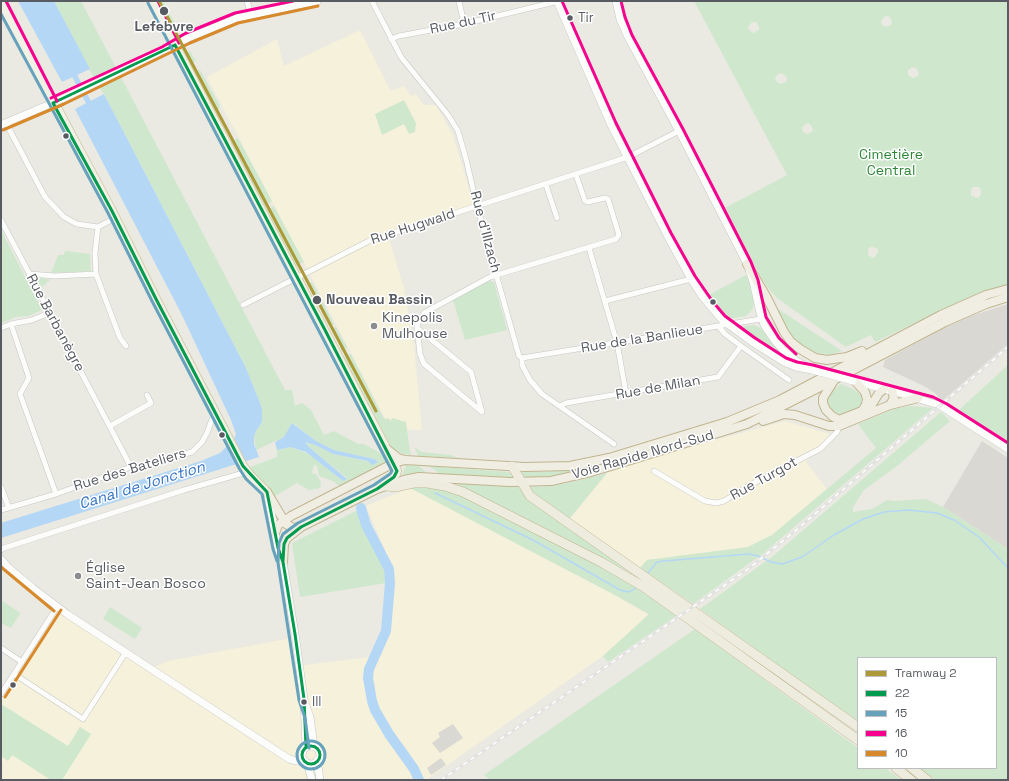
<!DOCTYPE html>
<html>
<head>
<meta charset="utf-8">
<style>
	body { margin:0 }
	#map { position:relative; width:1009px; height:781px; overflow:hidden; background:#eae9e2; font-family:"Space Grotesk",sans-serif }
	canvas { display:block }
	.frame { position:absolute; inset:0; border:2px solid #585c62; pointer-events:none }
	.legend { position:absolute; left:857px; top:657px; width:140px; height:112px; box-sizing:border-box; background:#fff; border:1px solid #bcbec0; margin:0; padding:5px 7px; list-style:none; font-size:12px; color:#585c62 }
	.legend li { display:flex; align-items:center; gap:8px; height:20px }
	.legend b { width:20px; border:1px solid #bcbec0 }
</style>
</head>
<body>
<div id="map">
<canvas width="1009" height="781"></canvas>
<div class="frame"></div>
<ul class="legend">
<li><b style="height:5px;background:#ac9a38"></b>Tramway 2</li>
<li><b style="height:5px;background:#009b4e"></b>22</li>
<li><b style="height:5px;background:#66a2bb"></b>15</li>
<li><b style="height:5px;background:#f6008d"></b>16</li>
<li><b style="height:5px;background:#d7892b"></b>10</li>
</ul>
</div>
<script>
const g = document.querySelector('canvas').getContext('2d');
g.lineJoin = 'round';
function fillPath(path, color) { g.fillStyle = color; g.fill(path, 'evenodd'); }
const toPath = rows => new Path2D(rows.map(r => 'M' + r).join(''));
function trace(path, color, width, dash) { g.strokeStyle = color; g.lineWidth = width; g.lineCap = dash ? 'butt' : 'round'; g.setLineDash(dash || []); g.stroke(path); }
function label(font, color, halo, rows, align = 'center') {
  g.font = font + ' "Space Grotesk",sans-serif'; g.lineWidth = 3; g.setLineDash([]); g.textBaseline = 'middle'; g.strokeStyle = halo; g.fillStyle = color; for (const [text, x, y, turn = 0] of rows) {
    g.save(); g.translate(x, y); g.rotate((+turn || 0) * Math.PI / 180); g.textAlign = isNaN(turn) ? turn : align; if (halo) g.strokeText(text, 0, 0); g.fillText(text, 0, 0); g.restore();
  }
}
const commercial = toPath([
	[360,30,391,91,404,86,411,96,416,94,423,105,436,105,453,135,474,205,387,232,404,288,414,345,422,430,391,430,207,77,277,39,284,66],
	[785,421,830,434,806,462,827,489,772,535,748,547,647,560,640,568,570,519,607,473,628,464],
	[410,488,613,594,649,615,603,656,426,780,1,780,1,699,58,611,149,669,168,661,292,638,296,666,377,656,388,637,392,604,390,562,366,506]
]);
const industrial = toPath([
	[1008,304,1008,344,942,401,935,393,924,386,883,367,885,360,942,329,971,316],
	[982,441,1008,458,1008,549,943,507],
	[453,724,463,738,440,753,432,743,440,737,438,733],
	[441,758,446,765,431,775,427,768]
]);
const green = toPath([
	[54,1,81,1,285,390,292,390,295,406,302,403,311,410,324,435,334,431,358,444,364,444,389,458,389,462,339,486,333,481,319,476,317,466,314,465,312,473,316,474,321,482,320,488,309,490,297,483,275,496,248,468,277,457,277,450,290,447,309,454,343,481,347,478,309,447,305,441,315,445,333,454,368,461,374,459,334,450,316,441,293,423,284,437,256,450,254,437,256,431,262,422,262,408,246,368,104,94,96,82],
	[157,1,163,1,178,29,174,31],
	[694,1,1008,1,1008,285,985,292,965,299,875,342,871,335,846,347,777,298,768,288,760,276,725,208,787,175],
	[887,16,890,17,892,22,891,25,886,27,882,25,881,22,884,17],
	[754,22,757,22,759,27,759,30,753,33,749,30,748,27,751,23],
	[913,67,916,68,919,73,918,76,913,78,908,75,908,70],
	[781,73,786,76,787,79,786,82,781,84,778,83,775,79,778,74],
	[808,123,810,124,813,129,812,132,807,134,803,132,802,129,803,126],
	[973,187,979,187,981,190,981,195,979,197,976,198,971,195,971,190],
	[870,247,873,247,878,249,878,252,875,257,873,258,868,255,868,249],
	[190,51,196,61,191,64,189,64,183,54],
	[200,70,220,106,219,109,216,111,213,110,195,75,195,72],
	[404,100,416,123,415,132,409,134,404,124,382,135,375,114],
	[238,138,272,201,263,206,230,142],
	[274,206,304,262,295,266,267,210],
	[1,230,42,310,29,316,16,317,1,323],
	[65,251,90,254,91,271,51,273,58,255,64,255],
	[746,275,752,289,753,296,754,302,752,310,746,316,727,319,707,296],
	[41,278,50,280,42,287,37,281],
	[489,281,494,282,507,330,465,340,453,300],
	[312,282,334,324,330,326,308,284],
	[776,309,778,309,842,351,830,355,809,352,793,340],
	[754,325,762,329,773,344,791,362,772,353,740,329,741,327],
	[336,327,347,347,346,349,342,351,339,349,341,348,331,329],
	[351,354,384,419,388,418,391,421,392,418,406,422,409,445,411,455,400,453,391,447,344,359,345,356],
	[1008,365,1008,441,959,410],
	[841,384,851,388,861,394,863,399,862,405,859,409,838,416,832,413,826,401,830,392],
	[910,406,933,408,765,552,693,604,640,568,647,560,748,547,772,535,876,448,858,424,894,409],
	[941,412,950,421,897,466,864,490,853,507,853,512,872,509,887,500,895,501,926,499,943,507,1008,549,1008,780,934,780,918,768,996,768,996,658,858,658,858,723,700,609,773,556],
	[415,448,416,448,422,452,451,455,458,458,418,456],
	[406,465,419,466,427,473,402,476],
	[429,466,509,472,514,477,514,479,440,474],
	[578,469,582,470,550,477,524,479,521,474,523,472,542,472],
	[607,473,569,519,531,492,530,488,533,486,540,487,568,483],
	[459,482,519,486,636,574,635,576,458,485,457,483],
	[414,485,452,491,597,563,630,583,676,616,608,662,603,656,649,614,613,594,410,488],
	[358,510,364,528,383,564,386,583,300,597,292,543],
	[1,600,19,612,20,614,11,628,1,623],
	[110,607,142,628,135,639,103,619],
	[695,629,858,748,858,768,885,768,902,780,490,780,484,775],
	[1,704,68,746,80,727,91,734,62,780,51,780,12,755,8,761,1,756]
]);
const water = toPath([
	[18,1,52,2,54,1,90,69,62,82],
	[104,94,246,368,262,408,262,422,256,431,254,437,254,444,259,457,1,538,1,523,201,461,220,453,234,439,236,434,231,420,182,315,75,109],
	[292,423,316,441,334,450,374,459,378,462,372,465,368,461,333,454,315,445,305,442,309,447,347,479,343,481,306,452,290,447,277,450,275,442,284,437]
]);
const stream = toPath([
	[435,493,533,540,620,590,628,592,631,591,637,587],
	[647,574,657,562,664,561,749,554,758,556,771,562,782,564,788,562,802,557,834,535,863,519,884,512,908,510,937,513,954,520,979,537,1008,568]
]);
const canal = toPath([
	[72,71,91,107]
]);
const river = toPath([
	[361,508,366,525,389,569,390,583,386,631,369,669,368,678,372,701,375,710,389,734,414,769,419,780]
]);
const minor = toPath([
	[247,1,251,15],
	[372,1,401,57,448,115,458,131,466,159,477,206,519,356,522,358,522,365,530,380,542,394,614,444],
	[459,1,464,24],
	[391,39,399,36,464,24,559,1],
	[6,123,45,197,64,217,77,224,98,227,115,218],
	[546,185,557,218],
	[1,220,131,467],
	[98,227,95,253,96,274,120,338,126,346],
	[589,248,617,343,626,393],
	[29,274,55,276,96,274],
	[605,301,691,279],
	[243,305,369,241,628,157,679,131],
	[11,324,29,378,20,394,56,494],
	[719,327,725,334,741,346,789,380],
	[1,328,11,324,32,320,49,313],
	[417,328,471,372,482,412,424,364,420,354,417,328,418,323,424,313,490,277,616,239,619,235,608,199,605,198,588,202,585,201,576,175],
	[522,358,761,319],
	[560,406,566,403,718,377,741,346],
	[110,426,151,403,147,395],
	[654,471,705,501,716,503,724,501,748,486,820,449,837,432,839,425],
	[1,487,9,508],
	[1,510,56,494,131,467,138,467,192,452,202,442,207,433,212,419,216,413],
	[1,550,4,548,184,490,247,472],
	[1,648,22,662],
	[14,674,83,719,126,652],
	[1,694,57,607]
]);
const secondary = toPath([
	[557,1,611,125,667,235,691,279,702,296,722,320,752,342,784,362,796,367,812,370],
	[616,1,620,19,628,37,679,131,747,264,753,281,760,313,764,325,775,341,783,350,795,360,809,368],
	[1,125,62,99,188,38,237,18,317,1],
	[854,381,892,391,939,405,1008,449],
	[268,496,278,548,283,562,295,634,304,699,306,747],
	[1,559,9,568,34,589,67,614,289,759,297,761,305,761],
	[306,706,310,717,314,747],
	'302 755a9 9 0 1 1 18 0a9 9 0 1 1-18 0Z',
	[317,760,320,780],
	[307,763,312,780]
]);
const primary = toPath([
	[152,1,394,463,397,471,396,474,392,479,379,487],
	[1,3,112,211,156,299,243,466,250,475,267,492]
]);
const trunk = toPath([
	[747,264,766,296,784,332,791,342,800,349,815,358,827,360,847,357,862,351],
	[833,382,823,398,823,403,826,410,832,416,839,420,862,411,866,405,867,399,865,392,855,381],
	[890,405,894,398,892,391],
	[863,410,871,406,879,393,884,389],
	[763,421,784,414,795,415,829,426,839,426,890,405,918,398],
	[387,449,398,458,405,460],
	[267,492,286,524,293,528,301,527],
	[275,533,278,525,291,516,394,463,405,460,525,467,570,466,609,458,727,422,780,400,941,315,986,295,1008,289],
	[283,562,284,544,287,538,301,527,377,489,404,480,419,477,510,482,551,481,591,472,621,463,747,424,834,380,945,322,986,304,1008,297]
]);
const motorway = toPath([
	[512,466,530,496,858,727],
	[387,486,395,487,414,483,427,483,445,486,463,492,601,562,644,587,858,740],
	[896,768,911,780],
	[912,768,927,780]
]);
const tram = toPath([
	[336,331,341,344]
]);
const rail = toPath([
	[441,780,748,569,795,531,1008,347]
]);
const secondaryBridge = toPath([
	[812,370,853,381]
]);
const bus1 = toPath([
	[175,45,325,330,397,471,394,477,377,489,301,527,287,538,284,544,283,561],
	[53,103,112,211,156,299,243,466,267,492,278,548,283,562,295,634,304,699,306,747],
	[53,103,175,45],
	'302 755a9 9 0 1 1 18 0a9 9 0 1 1-18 0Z'
]);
const bus2 = toPath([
	[148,3,392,471,390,474,374,485,298,523,283,534,279,543,278,563,299,700,305,718,309,748],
	[1,14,108,213,152,301,239,468,246,479,262,494,273,549,277,561],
	'297 755a14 14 0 1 1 28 0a14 14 0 1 1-28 0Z'
]);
const bus3 = toPath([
	[6,1,57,101],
	[158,1,179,43],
	[562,1,616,123,671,233,695,276,713,302,725,316,755,338,786,358,797,362,813,365,933,397,947,404,1008,443],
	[621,1,625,17,632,35,683,129,751,262,758,280,766,317,779,338,796,354],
	[51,98,162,47,186,33,235,13,293,1]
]);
const bus4 = toPath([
	[3,130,64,104,190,43,238,23,318,6],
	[1,567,54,611],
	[5,697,61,610]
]);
const tram1 = toPath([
	[159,1,376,411]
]);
const markers = [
	[164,11,5,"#585c62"],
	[570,18,3.5,"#585c62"],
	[66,136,3.5,"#585c62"],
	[317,300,5,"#585c62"],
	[713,302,3.5,"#585c62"],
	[374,326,4,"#8b8d8f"],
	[222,435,3.5,"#585c62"],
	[78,576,4,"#8b8d8f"],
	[13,685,3.5,"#585c62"],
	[304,702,3.5,"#585c62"]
];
const busNames = [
	["Tir",578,18],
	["Ill",312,702]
];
const streetNames = [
	["Rue du Tir",463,23,-12],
	["Rue Hugwald",413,227,-18],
	["Rue d'Illzach",485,232,75],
	["Rue Barbanègre",55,323,62],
	["Rue de la Banlieue",642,339,-9],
	["Rue de Milan",658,388,-10],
	["Voie Rapide Nord-Sud",643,455,-16],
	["Rue des Bateliers",130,470,-17],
	["Rue Turgot",764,479,-29]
];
const stopNames = [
	["Lefebvre",164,27],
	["Nouveau Bassin",326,300,"left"]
];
const parkNames = [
	["Cimetière",891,155],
	["Central",891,171]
];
const poiNames = [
	["Kinepolis",382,318],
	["Mulhouse",382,334],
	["Église",86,568],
	["Saint-Jean Bosco",86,584]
];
const waterNames = [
	["Canal de Jonction",142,486,-17]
];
fillPath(commercial, '#f6f1da');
fillPath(industrial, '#d9d8d2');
fillPath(green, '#cfe8cd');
fillPath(water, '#b5d7f6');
trace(stream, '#b5d7f6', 1.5);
trace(canal, '#b5d7f6', 5.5);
trace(river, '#b5d7f6', 10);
trace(minor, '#c6c7c5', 6);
trace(secondary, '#c7c8c6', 8);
trace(primary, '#d5ccae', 10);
trace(trunk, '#c1b590', 10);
trace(motorway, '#c1b590', 10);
trace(minor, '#fcfcfb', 5);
trace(secondary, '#fcfcfb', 7);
trace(primary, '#f2f1e5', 8);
trace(trunk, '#f0eee2', 8);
trace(motorway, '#eeecdf', 9);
trace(tram, '#e2e2e1', 1);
trace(rail, '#e2e2e1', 3);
trace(rail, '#fff', 1.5, [4.5]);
trace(secondaryBridge, '#c7c8c6', 8, []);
trace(secondaryBridge, '#fcfcfb', 7);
trace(bus1, '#009b4e', 3);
trace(bus2, '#66a2bb', 3);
trace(bus3, '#f6008d', 3);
trace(bus4, '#d7892b', 3);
trace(tram1, '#ac9a38', 3);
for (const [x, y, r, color] of markers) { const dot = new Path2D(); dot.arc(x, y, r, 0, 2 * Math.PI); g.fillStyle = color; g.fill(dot); trace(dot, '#fff', 1.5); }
label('13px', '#585c62', '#fff', busNames, 'left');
label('14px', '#585c62', '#fff', streetNames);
label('bold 14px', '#585c62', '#fff', stopNames);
label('14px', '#2d8636', '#fff', parkNames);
label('14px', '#585c62', '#fff', poiNames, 'left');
label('italic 15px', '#3472c3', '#fff', waterNames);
</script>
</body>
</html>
